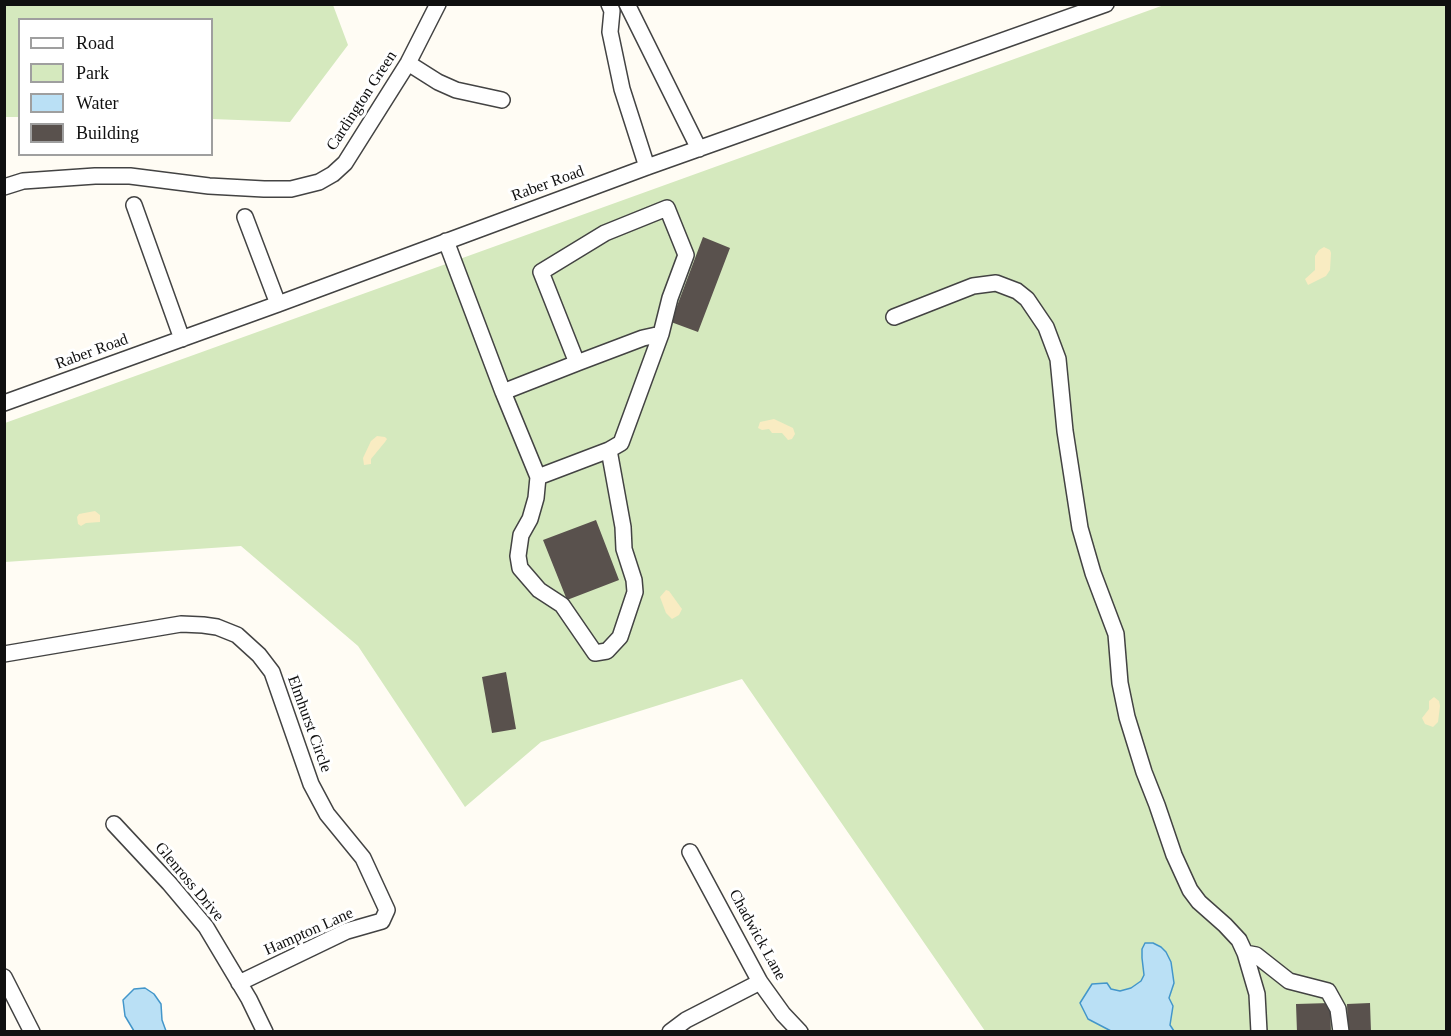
<!DOCTYPE html>
<html>
<head>
<meta charset="utf-8">
<style>
	body { margin:0 }
	#map { position:relative; width:1451px; height:1036px; overflow:hidden; background:#fffcf4; font-family:Georgia,serif }
	canvas { display:block }
	.frame { position:absolute; inset:0; border:6px solid #101010; pointer-events:none }
	.legend { position:absolute; left:18px; top:18px; width:195px; height:138px; box-sizing:border-box; background:#fff; border:2px solid #9f9f9f; margin:0; padding:8px 10px; list-style:none; font-size:18px; color:#101010 }
	.legend li { display:flex; align-items:center; gap:12px; height:30px }
	.legend b { width:30px; border:2px solid #9f9f9f }
</style>
</head>
<body>
<div id="map">
<canvas width="1451" height="1036"></canvas>
<div class="frame"></div>
<ul class="legend">
<li><b style="height:8px;background:#fff"></b>Road</li>
<li><b style="height:16px;background:#d5e9be"></b>Park</li>
<li><b style="height:16px;background:#bae0f5"></b>Water</li>
<li><b style="height:16px;background:#59514d"></b>Building</li>
</ul>
</div>
<script>
const g = document.querySelector('canvas').getContext('2d');
g.lineJoin = 'round';
function fillPath(path, color) { g.fillStyle = color; g.fill(path, 'evenodd'); }
const toPath = rows => new Path2D(rows.map(r => 'M' + r).join(''));
function trace(path, color, width, dash) { g.strokeStyle = color; g.lineWidth = width; g.lineCap = dash ? 'butt' : 'round'; g.setLineDash(dash || []); g.stroke(path); }
function label(font, color, halo, rows, align = 'center') {
  g.font = font + ' Georgia,serif'; g.lineWidth = 6; g.setLineDash([]); g.textBaseline = 'middle'; g.strokeStyle = halo; g.fillStyle = color; for (const [text, x, y, turn = 0] of rows) {
    g.save(); g.translate(x, y); g.rotate((+turn || 0) * Math.PI / 180); g.textAlign = isNaN(turn) ? turn : align; if (halo) g.strokeText(text, 0, 0); g.fillText(text, 0, 0); g.restore();
  }
}
const green = toPath([
	[5,4,333,5,348,45,290,122,212,119,212,20,20,20,19,117,5,117],
	[1164,5,1446,5,1446,1031,985,1031,742,679,541,742,465,807,358,646,241,546,5,562,5,423]
]);
const sand = toPath([
	[1324,247,1330,250,1331,253,1330,270,1326,276,1308,285,1305,279,1315,270,1315,256,1319,250],
	[774,419,793,428,795,434,792,439,788,440,782,433,772,433,769,429,762,430,758,428,760,422],
	[377,436,385,437,387,439,385,442,371,459,371,464,364,465,363,458,371,441],
	[95,511,100,515,100,522,86,523,81,526,78,524,77,517,79,514],
	[666,590,669,591,682,609,679,615,672,619,666,613,660,597],
	[1434,697,1439,701,1440,706,1438,722,1433,727,1425,724,1422,718,1429,709,1429,701]
]);
const water = toPath([
	[1145,943,1153,943,1161,947,1166,952,1171,962,1174,983,1169,998,1173,1006,1170,1025,1174,1031,1111,1031,1088,1019,1080,1003,1092,984,1107,983,1111,989,1120,991,1131,988,1141,981,1144,975,1142,958,1142,949,1145,943],
	[145,988,154,994,161,1004,162,1020,166,1031,134,1031,125,1016,123,1000,134,989,145,988]
]);
const building = toPath([
	[703,237,730,248,698,332,671,322],
	[596,520,619,580,567,600,543,540],
	[506,672,516,729,492,733,482,677],
	[1330,1003,1331,1032,1297,1032,1296,1004],
	[1370,1003,1371,1032,1348,1032,1347,1004]
]);
const minor = toPath([
	[609,4,612,11,610,32,622,89,647,167],
	[627,4,699,149],
	[408,63,438,82,456,90,502,100],
	[4,187,23,181,95,176,130,176,209,186,264,189,291,189,319,182,333,174,345,163,408,63,438,4],
	[134,205,182,339],
	[245,217,278,304],
	[446,241,503,392,538,477,609,450,621,443,661,334,670,298,686,255,667,208,605,233,541,272,577,363,503,392],
	[894,317,973,286,996,283,1017,291,1027,299,1046,327,1058,359,1065,431,1080,528,1093,573,1116,634,1120,683,1127,717,1144,772,1157,805,1174,855,1190,890,1199,902,1225,925,1239,940,1245,953],
	[577,363,643,338,661,334],
	[4,403,278,304,647,167,1106,4],
	[538,477,536,498,530,519,521,535,518,556,520,568,539,590,562,605,595,653,607,651,620,637,635,592,634,580,624,549,623,527,609,450],
	[4,654,181,624,203,625,217,627,237,635,259,655,272,672,311,784,327,814,363,858,387,910,382,921,347,931,239,983],
	[114,824,169,883,206,927,249,999,265,1032],
	[690,852,760,982,783,1014,800,1032],
	[4,977,32,1032],
	[670,1032,686,1020,760,982],
	[1259,1032,1257,994,1245,953,1256,955,1289,981,1328,991,1338,1009,1341,1032]
]);
const streetNames = [
	["Cardington Green",362,101,-57],
	["Raber Road",548,184,-20],
	["Raber Road",92,352,-20],
	["Elmhurst Circle",309,724,70],
	["Glenross Drive",189,882,50],
	["Hampton Lane",309,932,-24],
	["Chadwick Lane",757,935,61]
];
fillPath(green, '#d5e9be');
fillPath(sand, '#f9ecc2');
fillPath(water, '#bae0f5');
trace(water, '#4396ca', 1.5);
fillPath(building, '#59514d');
trace(minor, '#434343', 18);
trace(minor, '#fff', 15);
label('16px', '#101010', '#fff', streetNames);
</script>
</body>
</html>
